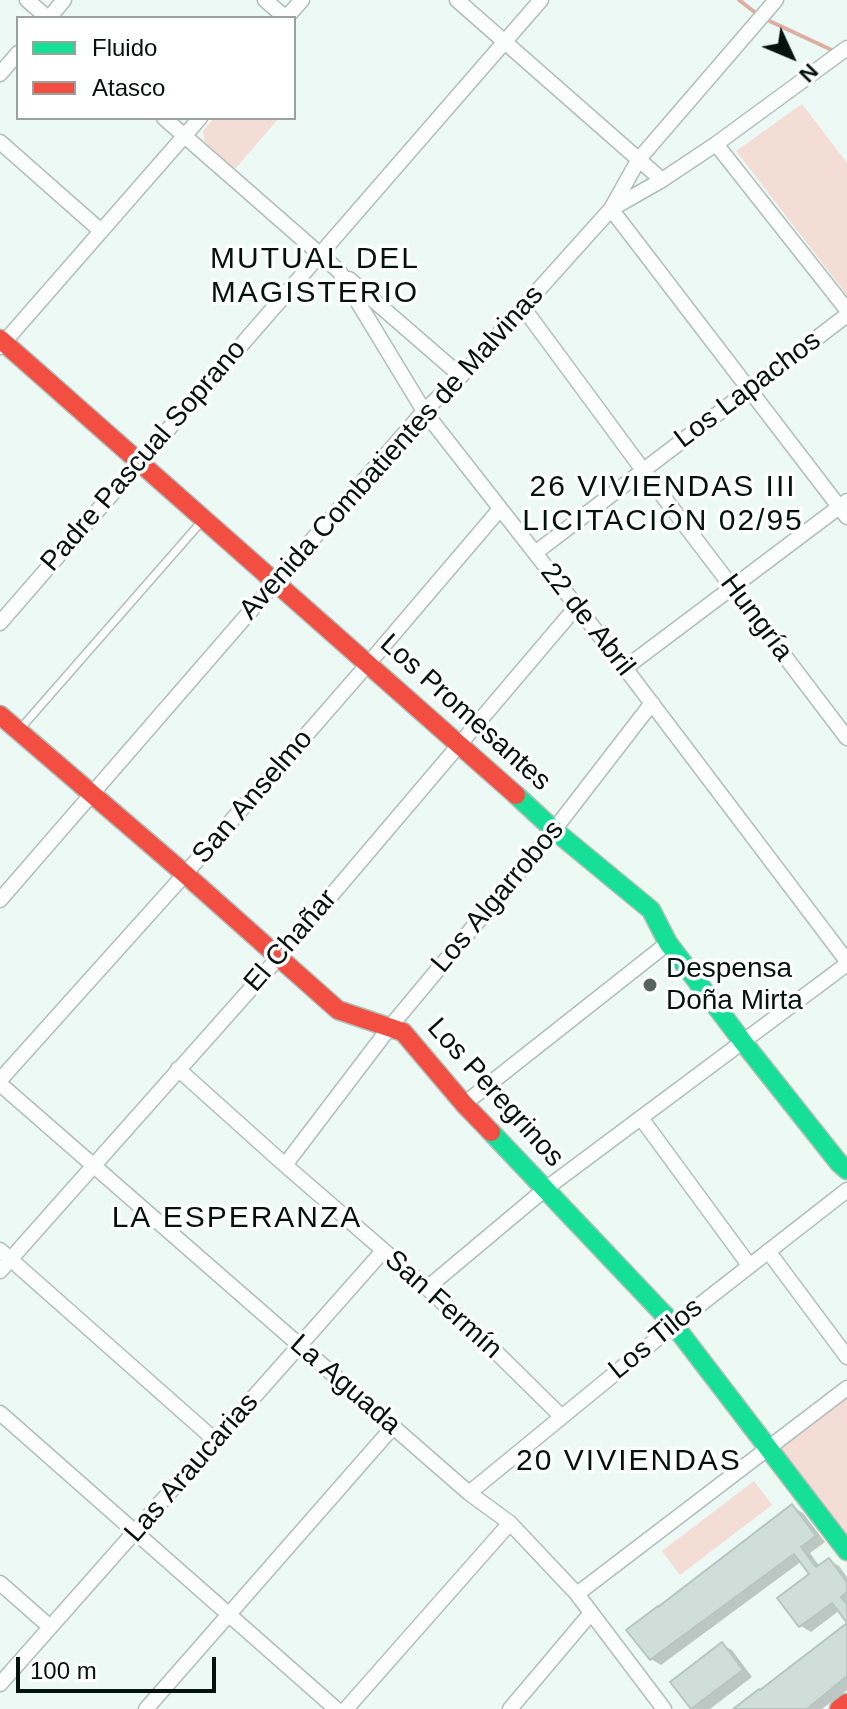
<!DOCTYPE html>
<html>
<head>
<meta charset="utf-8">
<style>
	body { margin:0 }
	#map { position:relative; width:847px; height:1709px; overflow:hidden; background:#ecf9f5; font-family:Helvetica,sans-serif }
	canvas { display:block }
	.legend { position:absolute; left:16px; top:16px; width:280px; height:104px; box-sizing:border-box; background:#fff; border:2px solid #9ba19f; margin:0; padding:10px 14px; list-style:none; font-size:24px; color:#05130f }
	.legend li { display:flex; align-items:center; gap:16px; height:40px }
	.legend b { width:40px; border:2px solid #9ba19f }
	.north { position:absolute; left:751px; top:16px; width:80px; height:80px; -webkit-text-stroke:6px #fff; paint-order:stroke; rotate:134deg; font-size:22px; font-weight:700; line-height:32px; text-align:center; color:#05130f }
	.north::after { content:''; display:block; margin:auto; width:28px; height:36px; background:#05130f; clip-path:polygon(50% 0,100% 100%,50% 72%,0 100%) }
	.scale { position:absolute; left:16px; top:1657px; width:200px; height:36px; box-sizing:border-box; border:4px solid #05130f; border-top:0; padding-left:10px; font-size:24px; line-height:28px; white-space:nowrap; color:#05130f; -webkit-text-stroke:6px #fff; paint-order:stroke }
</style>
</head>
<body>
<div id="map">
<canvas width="847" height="1709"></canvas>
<ul class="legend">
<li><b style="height:10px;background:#16e098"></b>Fluido</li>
<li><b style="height:10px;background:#f24e42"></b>Atasco</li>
</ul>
<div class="north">N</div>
<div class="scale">100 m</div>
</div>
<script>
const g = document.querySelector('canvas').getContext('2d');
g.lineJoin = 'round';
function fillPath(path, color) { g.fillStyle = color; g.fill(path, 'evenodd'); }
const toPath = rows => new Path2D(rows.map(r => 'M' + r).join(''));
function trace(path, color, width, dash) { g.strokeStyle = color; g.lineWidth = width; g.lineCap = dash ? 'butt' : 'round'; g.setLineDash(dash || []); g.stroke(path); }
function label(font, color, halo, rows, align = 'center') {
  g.font = font + ' Helvetica,sans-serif'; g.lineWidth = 7; g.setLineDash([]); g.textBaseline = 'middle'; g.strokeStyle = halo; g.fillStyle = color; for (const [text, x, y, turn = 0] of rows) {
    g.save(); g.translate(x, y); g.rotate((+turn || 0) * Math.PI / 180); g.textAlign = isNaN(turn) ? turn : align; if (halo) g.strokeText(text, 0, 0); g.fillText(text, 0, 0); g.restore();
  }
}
const green = toPath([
	[802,104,847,163,847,295,736,151],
	[214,118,279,118,235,169,205,142,203,131],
	[847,1394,847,1537,778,1448],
	[754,1481,772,1505,680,1575,662,1551]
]);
const shadow = toPath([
	[792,1507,803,1513,825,1542,810,1553,820,1567,829,1560,839,1566,847,1577,847,1619,840,1610,811,1632,801,1626,812,1575,802,1561,661,1665,651,1659],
	[847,1625,847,1690,822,1709,738,1709],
	[722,1645,732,1650,752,1677,710,1709,694,1709,673,1682]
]);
const stream = toPath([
	[739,0,761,17,836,52]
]);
const building = toPath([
	[792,1504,816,1536,801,1547,816,1567,829,1558,847,1582,847,1592,841,1597,847,1604,847,1623,832,1603,799,1627,777,1598,809,1574,794,1554,650,1660,626,1630,658,1606,658,1607,792,1504],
	[847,1623,847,1676,807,1709,733,1709,759,1689,760,1690,847,1623],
	[722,1642,743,1670,691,1709,670,1682,722,1642]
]);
const lane = toPath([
	[21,728,202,521]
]);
const street = toPath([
	[27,0,48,18],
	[265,0,286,18],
	[457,0,662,180],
	[49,18,64,0],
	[286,18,302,0],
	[0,74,18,53],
	[164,118,339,271,424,411,625,668,847,961],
	[0,142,101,231],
	[716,144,847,310],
	[611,209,847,517],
	[611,209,662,180,716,144,847,48],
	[349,279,461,376],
	[522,306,643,470,847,738],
	[0,347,200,118],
	[535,553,847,315],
	[0,623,541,0],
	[625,668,847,501],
	[0,900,424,411,461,376,611,209,639,159,776,0],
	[178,1069,285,1165,427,1288,493,1349,561,1416],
	[0,1080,185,874,368,664,500,509],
	[0,1084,469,1493,510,1523,577,1594,664,1709],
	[464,1104,668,943],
	[641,1118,749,1265],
	[285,1165,390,1027,554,830,652,703],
	[0,1250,216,1441],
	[768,1251,847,1357],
	[0,1271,279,957,577,606],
	[427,1288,544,1190,847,964],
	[0,1413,336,1709],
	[469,1493,674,1325,847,1190],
	[0,1583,50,1627],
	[577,1594,847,1388],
	[0,1684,383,1251],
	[146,1709,393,1427],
	[346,1709,510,1523],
	[510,1709,591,1613]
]);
const fast = toPath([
	[516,795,554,830,651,910,668,943,743,1042,839,1163,847,1170],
	[491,1132,674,1325,847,1551]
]);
const jam = toPath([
	[0,339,516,795],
	[0,715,185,874,338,1010,403,1032,464,1104,491,1132],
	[839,1709,847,1703]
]);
const markers = [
	[650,985,8,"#566460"]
];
const streetNames = [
	["Los Lapachos",748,390,-37],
	["Avenida Combatientes de Malvinas",392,453,-48],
	["Padre Pascual Soprano",144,456,-49],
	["Hungría",756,618,53],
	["22 de Abril",587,620,52],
	["Los Promesantes",465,713,42],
	["San Anselmo",253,797,-49],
	["Los Algarrobos",498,897,-50],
	["El Chañar",291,941,-49],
	["Los Peregrinos",495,1093,48],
	["San Fermín",443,1305,42],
	["Los Tilos",656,1339,-39],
	["La Aguada",345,1385,41],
	["Las Araucarias",192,1468,-49]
];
const poiNames = [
	["Despensa",666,969],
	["Doña Mirta",666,1001]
];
const neighbourhoodNames = [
	["MUTUAL DEL",315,260],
	["MAGISTERIO",315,294],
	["26 VIVIENDAS III",663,488],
	["LICITACIÓN 02/95",663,522],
	["LA ESPERANZA",237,1219],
	["20 VIVIENDAS",629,1462]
];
fillPath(green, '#f3ddd5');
fillPath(shadow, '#0003');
trace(stream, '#ddafa2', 4);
fillPath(building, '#d0deda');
trace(building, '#b7c4c0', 2);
trace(lane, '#b1bdb9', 10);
trace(street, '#b1bdb9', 17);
trace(fast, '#b1bdb9', 21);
trace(jam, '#b1bdb9', 21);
trace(lane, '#fcfefe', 7);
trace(street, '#fcfefe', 14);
trace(fast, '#16e098', 18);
trace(jam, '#f24e42', 18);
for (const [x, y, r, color] of markers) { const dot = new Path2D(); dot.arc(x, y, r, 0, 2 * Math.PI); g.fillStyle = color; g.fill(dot); trace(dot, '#fff', 3); }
label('28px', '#05130f', '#fff', streetNames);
label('28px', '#05130f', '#fff', poiNames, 'left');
g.letterSpacing = '2px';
label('30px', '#05130f', '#fff', neighbourhoodNames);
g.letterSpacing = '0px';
</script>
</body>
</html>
